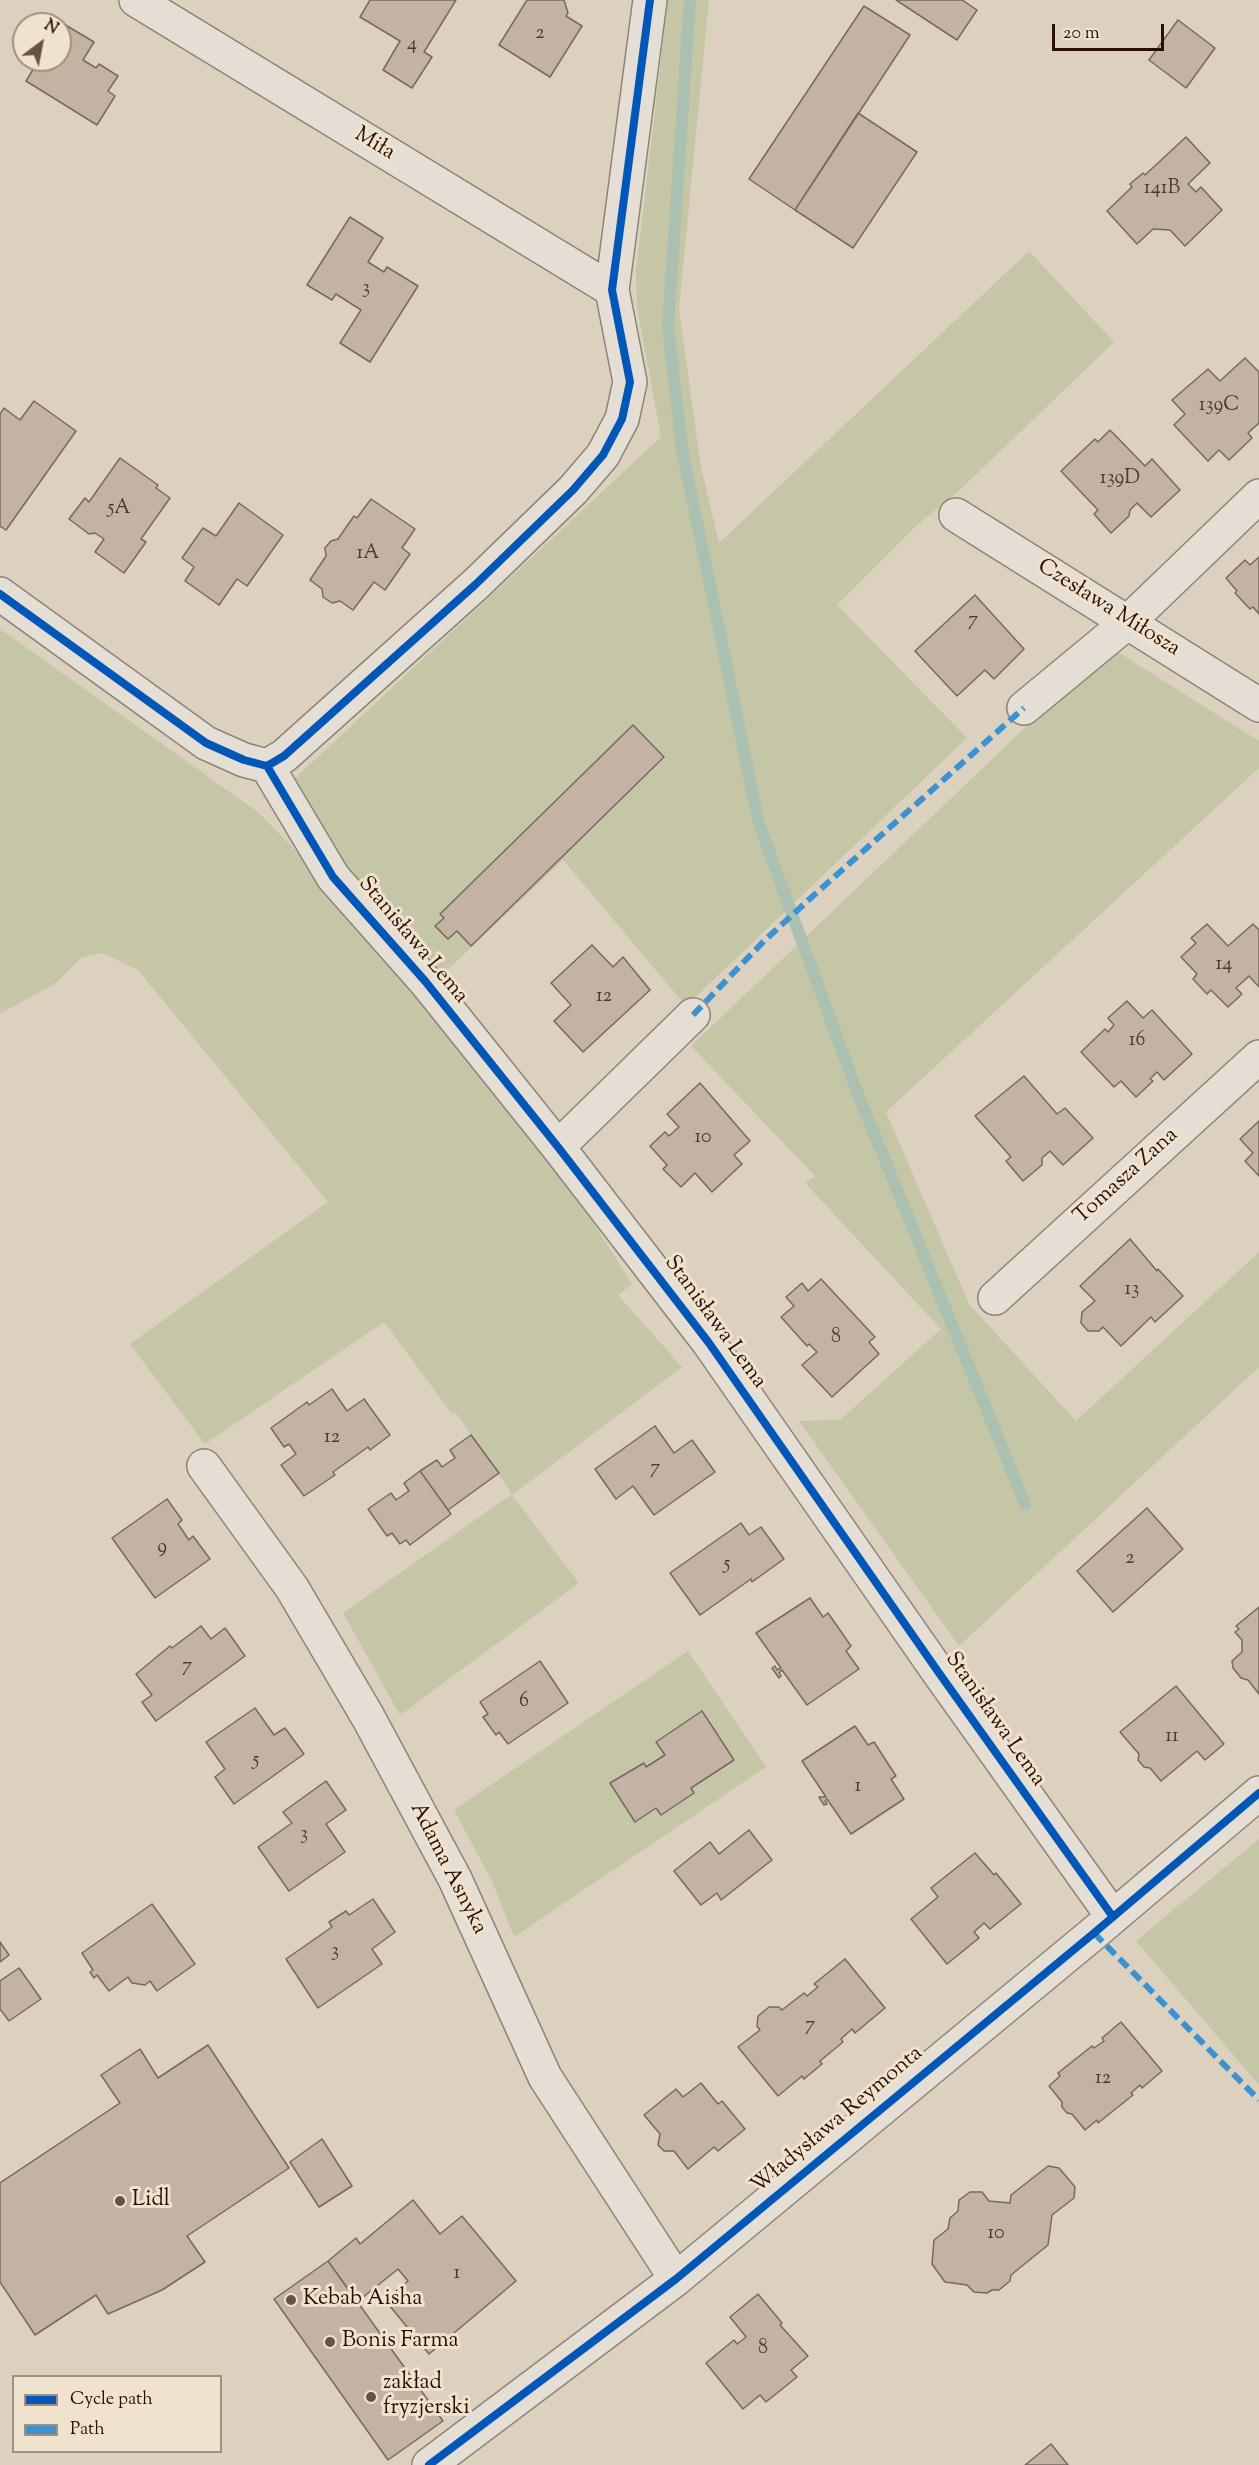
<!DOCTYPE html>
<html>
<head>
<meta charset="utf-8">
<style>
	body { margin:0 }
	#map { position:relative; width:1259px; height:2465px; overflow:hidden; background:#dcd1bf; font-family:"Sorts Mill Goudy",serif }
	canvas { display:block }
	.legend { position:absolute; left:12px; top:2375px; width:210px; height:78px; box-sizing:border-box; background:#f0e3ce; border:2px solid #a18e7e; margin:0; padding:8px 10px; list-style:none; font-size:18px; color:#2b0f05 }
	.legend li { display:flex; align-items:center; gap:12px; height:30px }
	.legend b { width:30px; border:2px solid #a18e7e }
	.north { position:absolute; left:12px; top:12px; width:60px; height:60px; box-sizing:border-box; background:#f0e3ce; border:2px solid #a18e7e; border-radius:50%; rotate:32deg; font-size:16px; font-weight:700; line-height:24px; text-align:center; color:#2b0f05 }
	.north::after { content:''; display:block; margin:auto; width:21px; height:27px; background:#695346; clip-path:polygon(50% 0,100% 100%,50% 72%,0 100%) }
	.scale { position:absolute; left:1052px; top:24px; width:112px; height:27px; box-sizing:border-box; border:3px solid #2b0f05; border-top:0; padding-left:8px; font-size:18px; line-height:21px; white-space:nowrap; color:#2b0f05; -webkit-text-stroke:4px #f0e3ce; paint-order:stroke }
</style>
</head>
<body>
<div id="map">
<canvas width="1259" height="2465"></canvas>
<ul class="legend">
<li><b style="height:8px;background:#0057b8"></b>Cycle path</li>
<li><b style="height:8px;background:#3c92d1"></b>Path</li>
</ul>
<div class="north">N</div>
<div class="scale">20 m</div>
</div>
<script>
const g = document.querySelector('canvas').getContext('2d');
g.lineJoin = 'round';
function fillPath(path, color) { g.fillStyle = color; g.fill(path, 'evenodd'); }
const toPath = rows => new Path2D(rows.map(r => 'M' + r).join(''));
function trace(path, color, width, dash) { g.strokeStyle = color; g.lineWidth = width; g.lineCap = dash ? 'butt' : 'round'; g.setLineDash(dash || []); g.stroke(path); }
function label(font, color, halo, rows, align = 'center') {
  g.font = font + ' "Sorts Mill Goudy",serif'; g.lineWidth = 6; g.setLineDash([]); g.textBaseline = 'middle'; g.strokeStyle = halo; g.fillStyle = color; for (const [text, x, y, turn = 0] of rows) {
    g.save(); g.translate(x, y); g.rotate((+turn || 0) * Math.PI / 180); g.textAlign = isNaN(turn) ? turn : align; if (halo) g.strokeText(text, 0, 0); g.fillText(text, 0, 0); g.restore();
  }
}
const green = toPath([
	[668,0,709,0,679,309,701,467,719,543,1029,251,1114,342,962,488,916,526,837,605,967,738,686,1006,563,860,441,976,339,858,290,783,661,437,637,307,636,271],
	[0,629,258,812,336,892,573,1191,632,1284,618,1295,682,1367,512,1495,579,1583,400,1715,343,1613,512,1494,456,1413,452,1414,384,1322,205,1444,130,1344,328,1202,138,970,103,953,82,957,56,983,0,1014],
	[1113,649,1259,741,1259,768,886,1112,969,1304,1076,1421,1259,1252,1259,1367,959,1646,799,1421,840,1420,941,1329,805,1183,815,1176,691,1046,1030,723],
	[688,1651,766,1767,514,1937,492,1881,454,1810],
	[1259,1839,1259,2085,1136,1941]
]);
const stream = toPath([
	[690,0,668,326,682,449,759,824,856,1089,1025,1504]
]);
const building = toPath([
	[370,0,456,0,424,52,432,57,412,88,383,70,400,41,360,17,370,0],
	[527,0,564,0,568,13,566,16,582,26,550,77,499,45,527,0],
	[896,0,962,0,977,10,957,40,896,0],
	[864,6,910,35,795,210,749,179,864,6],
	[1178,20,1215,48,1186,88,1149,60,1178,20],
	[62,23,94,42,83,60,96,68,99,64,118,76,108,91,115,96,97,125,26,81,39,60,60,60,60,26,62,23],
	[858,113,917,152,853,248,795,210,858,113],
	[1186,137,1210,163,1188,184,1196,192,1201,187,1222,210,1185,246,1170,230,1153,229,1137,244,1107,211,1132,187,1130,184,1143,173,1145,175,1186,137],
	[350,217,383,238,368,262,384,272,387,267,418,286,370,362,340,343,361,310,336,294,332,300,307,285,350,217],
	[1245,358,1259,372,1259,423,1248,433,1252,438,1229,460,1219,450,1208,461,1174,425,1185,414,1172,400,1208,369,1220,381,1245,358],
	[34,401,76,431,6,530,0,526,0,414,4,408,20,420,34,401],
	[1110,430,1145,466,1152,459,1180,490,1151,517,1137,503,1130,510,1129,516,1111,533,1094,514,1098,510,1061,471,1095,439,1098,442,1110,430],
	[120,458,158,485,156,488,170,498,141,539,146,542,124,573,95,552,104,539,95,533,89,534,69,519,85,498,89,502,120,458],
	[371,499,415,529,402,548,410,554,385,590,374,582,353,610,340,601,332,603,323,597,322,589,310,580,326,556,325,548,331,541,338,539,354,516,357,518,371,499],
	[239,503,283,535,247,586,237,579,219,605,185,581,194,567,182,558,203,528,216,536,239,503],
	[1259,557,1259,614,1253,607,1250,609,1235,593,1237,591,1226,578,1245,560,1250,565,1259,557],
	[975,595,1024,649,994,679,985,670,957,696,915,651,975,595],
	[633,725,664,757,471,946,457,931,448,939,435,926,444,918,440,914,633,725],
	[1207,924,1228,946,1253,924,1259,930,1259,987,1249,976,1236,988,1242,994,1228,1007,1211,990,1207,994,1193,979,1197,974,1181,957,1196,943,1191,938,1207,924],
	[592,945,613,967,623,957,650,990,583,1052,554,1021,571,1005,551,983,592,945],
	[1127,1001,1143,1018,1152,1010,1192,1054,1164,1080,1157,1072,1150,1079,1153,1081,1136,1097,1121,1081,1114,1087,1081,1052,1105,1029,1108,1032,1114,1025,1108,1018,1127,1001],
	[1024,1076,1057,1114,1065,1108,1093,1138,1063,1165,1050,1151,1042,1158,1042,1165,1023,1181,1006,1161,1011,1157,975,1116,1024,1076],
	[700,1083,750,1141,734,1155,742,1164,712,1192,695,1173,681,1187,663,1169,667,1165,650,1146,665,1132,669,1136,679,1127,667,1114,700,1083],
	[1259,1121,1259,1176,1245,1161,1253,1153,1240,1139,1259,1121],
	[1130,1239,1157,1271,1158,1269,1183,1296,1155,1322,1151,1317,1121,1346,1103,1327,1099,1331,1088,1331,1081,1323,1082,1312,1095,1301,1080,1286,1130,1239],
	[821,1279,875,1337,869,1342,879,1354,832,1397,802,1365,817,1352,809,1344,807,1346,781,1317,794,1306,786,1297,802,1283,808,1291,821,1279],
	[332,1389,347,1411,364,1399,390,1435,370,1450,368,1447,333,1472,335,1475,304,1496,281,1465,296,1454,289,1444,284,1447,271,1428,307,1402,309,1405,332,1389],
	[655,1426,674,1453,692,1440,715,1472,654,1515,633,1486,616,1499,595,1469,655,1426],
	[471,1435,499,1473,448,1510,420,1471,437,1460,442,1467,455,1458,450,1450,471,1435],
	[420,1471,451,1514,410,1545,406,1540,400,1544,392,1533,387,1536,368,1509,391,1493,396,1500,409,1491,404,1483,420,1471],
	[167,1499,182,1520,178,1524,189,1540,193,1536,210,1559,155,1598,112,1538,167,1499],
	[1147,1508,1183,1549,1113,1612,1077,1571,1147,1508],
	[741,1523,749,1535,761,1527,784,1559,752,1582,751,1579,700,1615,670,1573,741,1523],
	[810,1598,823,1617,828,1613,851,1646,846,1651,859,1669,807,1705,782,1670,779,1673,781,1676,779,1678,772,1668,775,1666,777,1670,781,1668,756,1633,810,1598],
	[1259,1607,1259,1694,1248,1680,1241,1678,1233,1668,1232,1661,1242,1652,1242,1640,1235,1632,1239,1629,1236,1626,1259,1607],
	[201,1626,211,1639,225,1628,245,1656,156,1721,142,1702,152,1695,136,1674,170,1646,172,1648,201,1626],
	[540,1661,568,1703,508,1744,499,1732,496,1735,483,1717,488,1714,480,1702,540,1661],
	[1176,1686,1224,1744,1205,1760,1197,1751,1161,1781,1150,1768,1144,1767,1138,1760,1139,1754,1120,1732,1176,1686],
	[255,1708,274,1735,285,1728,304,1754,234,1804,215,1777,225,1769,206,1742,255,1708],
	[702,1711,734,1760,691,1788,694,1793,661,1815,656,1808,635,1822,610,1783,644,1763,646,1767,665,1755,656,1742,702,1711],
	[855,1726,868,1745,874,1742,896,1776,891,1779,904,1799,851,1834,827,1799,825,1801,827,1804,824,1805,819,1797,826,1797,802,1761,855,1726],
	[326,1781,346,1810,326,1824,345,1852,289,1891,258,1847,292,1823,283,1812,326,1781],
	[749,1830,772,1860,721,1900,717,1893,701,1905,674,1871,710,1842,719,1854,749,1830],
	[975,1853,994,1875,996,1873,1021,1904,990,1929,984,1923,974,1932,979,1938,947,1964,911,1919,938,1897,931,1888,975,1853],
	[373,1899,395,1932,372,1949,382,1964,318,2008,286,1959,332,1927,329,1922,346,1911,349,1915,373,1899],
	[152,1904,195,1964,157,1991,150,1981,145,1985,132,1983,128,1977,109,1991,97,1975,94,1978,90,1972,93,1970,82,1953,152,1904],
	[0,1942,9,1955,0,1962,0,1942],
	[845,1959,885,2008,855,2033,852,2029,841,2039,843,2042,820,2061,822,2064,804,2079,802,2076,778,2096,738,2047,760,2030,757,2026,758,2016,769,2007,779,2007,782,2010,804,1993,807,1996,818,1987,814,1984,845,1959],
	[19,1968,41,1999,9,2021,0,2009,0,1981,19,1968],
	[1121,2022,1162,2071,1142,2088,1140,2085,1131,2093,1133,2095,1098,2123,1097,2120,1085,2130,1072,2114,1067,2113,1062,2107,1062,2102,1049,2086,1060,2076,1058,2073,1092,2046,1094,2048,1104,2041,1102,2038,1121,2022],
	[208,2045,289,2168,187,2236,205,2262,162,2290,108,2314,96,2295,35,2335,0,2282,0,2183,120,2103,101,2075,140,2049,158,2078,208,2045],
	[701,2083,718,2104,722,2101,745,2129,718,2151,714,2147,688,2169,674,2151,664,2151,658,2145,660,2134,644,2115,676,2089,683,2097,701,2083],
	[322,2139,352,2186,319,2207,290,2162,322,2139],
	[1048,2166,1059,2168,1075,2187,1074,2198,1052,2215,1048,2245,1011,2275,1010,2281,999,2290,992,2290,987,2293,974,2292,967,2285,945,2282,932,2264,934,2240,948,2229,950,2218,958,2211,959,2200,970,2192,982,2192,989,2201,1010,2203,1011,2195,1048,2166],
	[413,2200,440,2234,462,2216,516,2281,429,2354,385,2300,408,2281,398,2269,357,2302,328,2261,356,2238,360,2244,413,2200],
	[328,2261,443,2421,388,2460,274,2299,328,2261],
	[758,2294,782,2323,780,2325,808,2356,791,2370,797,2377,766,2402,760,2395,743,2409,706,2363,734,2340,737,2344,746,2337,730,2317,758,2294],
	[1051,2444,1068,2465,1025,2465,1051,2444]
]);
const street = toPath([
	[136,0,612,290],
	[956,515,1259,705],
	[0,594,206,743,244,760,267,766,284,756,476,584,573,490,603,455,622,419,630,382,612,290,650,0],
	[1024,708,1128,622,1259,496],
	[267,766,333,877,425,981,558,1147,709,1343,939,1673,1113,1917],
	[558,1147,693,1015],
	[995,1298,1259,1057],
	[204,1466,292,1588,368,1717,455,1879,545,2077,676,2279],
	[429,2465,676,2279,1094,1933,1259,1793]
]);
const quiet = toPath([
	[693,1015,764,941,814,895,1024,708],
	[1094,1933,1259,2100]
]);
const cycleway = toPath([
	[0,594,206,743,244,760,267,766,284,756,476,584,573,490,603,455,622,419,630,382,612,290,650,0],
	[267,766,333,877,425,981,558,1147,709,1343,939,1673,1113,1917],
	[429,2465,676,2279,1094,1933,1259,1793]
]);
const markers = [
	[120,2201,6,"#695346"],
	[291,2300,6,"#695346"],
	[330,2342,6,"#695346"],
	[371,2397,6,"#695346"]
];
const numberNames = [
	["2",540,35],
	["4",412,46],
	["141B",1162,190],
	["3",366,290],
	["139C",1219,407],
	["139D",1120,480],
	["5A",119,510],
	["1A",368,555],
	["7",973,622],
	["14",1224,966],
	["12",604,998],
	["16",1137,1042],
	["10",703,1139],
	["13",1132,1291],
	["8",836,1339],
	["12",332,1439],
	["7",655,1470],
	["9",162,1549],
	["2",1130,1560],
	["5",727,1566],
	["7",187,1668],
	["6",524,1703],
	["11",1172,1738],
	["5",256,1762],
	["1",858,1788],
	["3",304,1836],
	["3",335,1953],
	["7",810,2027],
	["12",1103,2080],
	["10",996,2235],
	["1",457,2275],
	["8",763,2350]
];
const streetNames = [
	["Miła",374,145,31],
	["Czesława Miłosza",1108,609,32],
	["Stanisława Lema",412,941,50],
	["Tomasza Zana",1127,1177,-42],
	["Stanisława Lema",714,1323,54],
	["Stanisława Lema",994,1720,55],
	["Adama Asnyka",447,1869,63],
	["Władysława Reymonta",838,2121,-40]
];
const poiNames = [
	["Lidl",132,2201],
	["Kebab Aisha",303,2300],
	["Bonis Farma",342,2342],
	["zakład",383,2384],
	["fryzjerski",383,2409]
];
fillPath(green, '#c5c6a5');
trace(stream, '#acc0b1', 12);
fillPath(building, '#c4b3a4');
trace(building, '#746a5f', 1.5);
trace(street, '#8d8378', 36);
trace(street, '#e4ded5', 33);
trace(quiet, '#3c92d1', 6, [12, 6]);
trace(cycleway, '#0057b8', 8);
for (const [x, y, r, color] of markers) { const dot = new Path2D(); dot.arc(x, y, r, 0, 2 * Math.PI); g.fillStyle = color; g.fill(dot); trace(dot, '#f0e3ce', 2); }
label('20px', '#51382d', null, numberNames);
label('22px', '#2b0f05', '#f0e3ce', streetNames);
label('22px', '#2b0f05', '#f0e3ce', poiNames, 'left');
</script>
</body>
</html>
